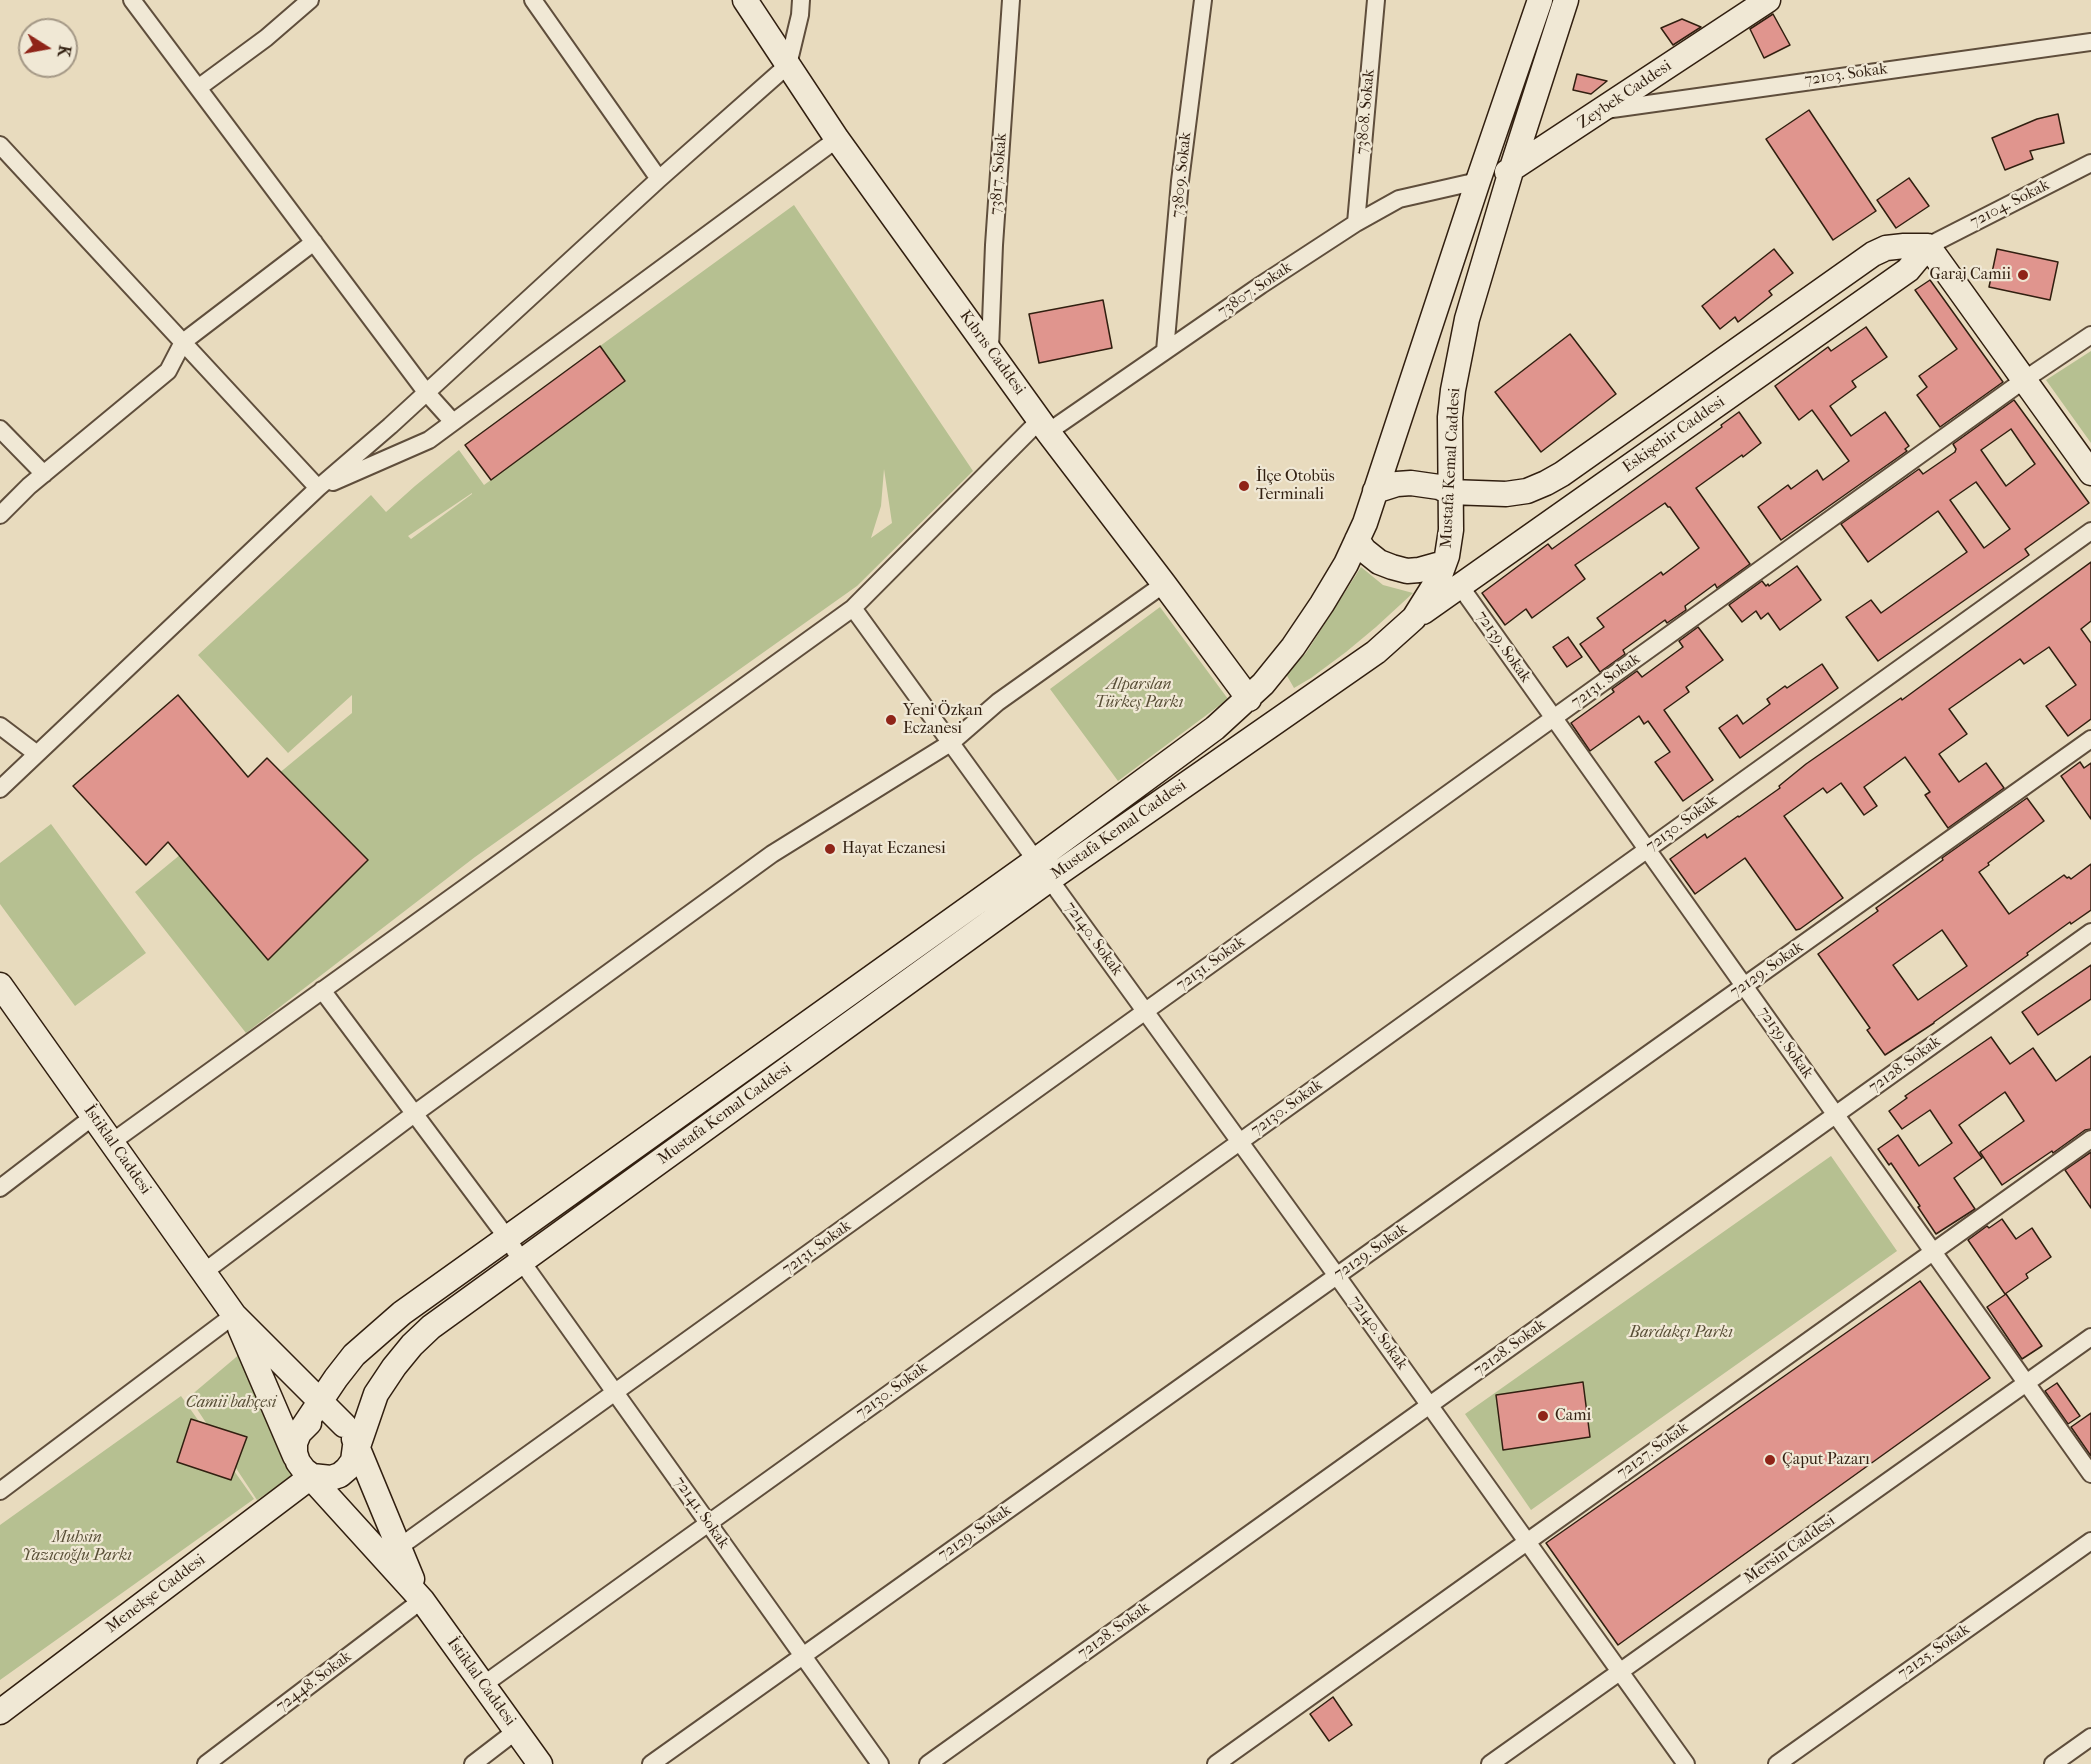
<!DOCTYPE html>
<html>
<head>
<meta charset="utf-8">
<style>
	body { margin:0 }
	#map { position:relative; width:2091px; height:1764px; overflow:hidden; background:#e8dbbe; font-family:"IM FELL French Canon",serif }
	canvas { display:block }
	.north { position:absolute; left:18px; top:18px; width:60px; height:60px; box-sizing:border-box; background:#f0e8d5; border:2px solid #a49886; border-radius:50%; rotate:101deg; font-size:16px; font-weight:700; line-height:24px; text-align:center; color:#311f10 }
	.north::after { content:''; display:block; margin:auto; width:21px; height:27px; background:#8f2418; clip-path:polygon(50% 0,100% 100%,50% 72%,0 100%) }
</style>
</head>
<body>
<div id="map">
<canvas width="2091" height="1764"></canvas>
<div class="north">K</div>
</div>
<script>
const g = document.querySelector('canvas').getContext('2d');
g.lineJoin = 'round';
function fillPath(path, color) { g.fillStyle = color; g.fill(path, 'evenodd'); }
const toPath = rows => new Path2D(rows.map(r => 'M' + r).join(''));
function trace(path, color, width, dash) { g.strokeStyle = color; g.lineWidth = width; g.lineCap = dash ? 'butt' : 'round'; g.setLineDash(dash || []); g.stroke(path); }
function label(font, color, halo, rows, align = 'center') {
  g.font = font + ' "IM FELL French Canon",serif'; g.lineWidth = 4.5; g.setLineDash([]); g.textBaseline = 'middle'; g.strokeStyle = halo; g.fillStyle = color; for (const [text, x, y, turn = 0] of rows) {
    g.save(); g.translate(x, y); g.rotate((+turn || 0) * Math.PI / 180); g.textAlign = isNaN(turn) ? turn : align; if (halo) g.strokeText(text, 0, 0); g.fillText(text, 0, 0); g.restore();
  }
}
const green = toPath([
	[794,205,973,471,857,586,475,857,246,1033,135,892,352,713,352,695,288,753,198,655,371,495,386,512,415,486,459,450,484,485,625,381,600,346],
	[884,469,892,523,871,538,881,506],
	[472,494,411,539,408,536,472,493],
	[2091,351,2091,443,2046,380],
	[1361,567,1383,585,1413,593,1376,627,1346,652,1311,678,1294,688,1286,674,1306,653],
	[1160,607,1228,699,1118,781,1050,689],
	[51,824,146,953,75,1006,0,904,0,863],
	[1831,1156,1897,1251,1531,1510,1465,1414],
	[241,1353,300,1471,257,1500,189,1397],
	[181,1396,254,1499,0,1680,0,1525]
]);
const building = toPath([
	[1773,14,1790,45,1764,58,1750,29,1773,14],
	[1682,19,1701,27,1673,45,1661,28,1682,19],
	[1577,74,1607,81,1591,94,1573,90,1577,74],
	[1809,110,1876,211,1833,240,1766,139,1809,110],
	[2058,114,2064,143,2030,151,2033,159,2005,170,1992,138,2037,119,2058,114],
	[1909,178,1929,206,1896,228,1877,200,1909,178],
	[1774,249,1793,273,1769,291,1772,295,1738,322,1735,317,1720,329,1702,306,1774,249],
	[1997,249,2058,262,2050,300,1989,287,1997,249],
	[1930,280,2003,382,1940,427,1917,395,1927,387,1919,376,1957,349,1915,290,1930,280],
	[1103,300,1112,348,1039,363,1029,314,1103,300],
	[1866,327,1887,357,1852,381,1856,387,1830,406,1851,436,1885,412,1909,446,1905,449,1907,451,1781,540,1758,507,1788,485,1791,489,1817,470,1823,480,1849,461,1812,410,1799,420,1775,386,1828,347,1831,351,1866,327],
	[1570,334,1616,394,1541,452,1495,392,1570,334],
	[600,346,625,381,491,480,465,445,600,346],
	[2014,400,2089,503,2025,549,2029,555,1878,661,1846,617,1871,600,1881,613,1967,552,1938,511,1868,562,1841,524,1919,469,1923,474,1955,452,1956,449,1953,444,2014,400],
	[2011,429,2035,464,2006,486,1981,450,2011,429],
	[1976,482,2010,529,1984,548,1950,500,1976,482],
	[1739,412,1761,443,1743,457,1742,455,1696,488,1750,564,1717,588,1715,584,1685,606,1686,610,1667,623,1665,620,1623,650,1625,654,1600,672,1580,644,1604,627,1597,618,1661,572,1663,575,1699,548,1670,507,1668,507,1665,503,1575,565,1585,579,1532,618,1526,609,1505,625,1482,593,1548,544,1552,549,1722,427,1721,425,1739,412],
	[2091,562,2091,621,2081,629,2091,643,2091,719,2068,736,2046,706,2076,685,2049,647,2024,664,2020,659,1949,709,1967,734,1939,754,1959,782,1986,763,2004,788,1948,828,1925,795,1930,792,1905,757,1864,787,1877,806,1864,815,1841,783,1827,793,1823,788,1784,816,1843,898,1800,929,1796,930,1745,858,1695,894,1670,859,1705,834,1707,838,1738,816,1739,817,1780,788,1779,786,1806,764,1901,698,1902,700,2091,562],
	[1797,566,1821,600,1780,630,1768,613,1761,619,1756,611,1742,622,1729,605,1762,581,1766,586,1768,584,1769,586,1797,566],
	[1698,627,1723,660,1686,687,1689,692,1664,710,1713,780,1683,801,1655,762,1670,752,1648,721,1644,724,1639,716,1590,751,1571,723,1614,692,1612,689,1637,671,1642,677,1683,647,1679,641,1698,627],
	[1568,637,1582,657,1567,667,1553,647,1568,637],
	[1822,664,1838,688,1740,758,1719,728,1737,715,1743,724,1770,704,1767,699,1785,686,1787,688,1822,664],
	[178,695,248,777,267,758,368,860,268,960,168,842,146,865,73,786,178,695],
	[2080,762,2084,768,2091,763,2091,819,2061,776,2080,762],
	[2027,798,2044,821,1988,863,1989,865,1979,872,2009,914,2064,875,2067,878,2069,877,2071,879,2091,864,2091,910,2071,924,2070,922,2027,953,2028,955,1934,1022,1934,1023,1885,1055,1867,1030,1870,1028,1818,954,1878,911,1876,908,1943,860,1942,858,2027,798],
	[1942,930,1967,966,1918,1000,1893,965,1942,930],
	[2091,965,2091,999,2038,1035,2022,1012,2091,965],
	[1991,1037,2010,1064,2033,1048,2056,1081,2091,1056,2091,1129,2085,1130,2053,1153,2052,1151,2002,1185,1980,1152,2024,1121,2005,1092,1959,1125,1982,1158,1954,1178,1975,1209,1936,1234,1918,1207,1920,1206,1891,1163,1889,1165,1878,1149,1898,1135,1919,1166,1952,1143,1930,1110,1902,1129,1889,1111,1907,1098,1905,1096,1991,1037],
	[2091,1152,2091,1208,2065,1170,2091,1152],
	[2002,1219,2016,1239,2032,1228,2051,1257,2026,1274,2028,1278,2005,1294,1968,1240,1987,1226,1989,1228,2002,1219],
	[1920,1281,1990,1378,1618,1645,1546,1543,1920,1281],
	[2006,1294,2042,1346,2022,1359,1987,1307,2006,1294],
	[1583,1382,1590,1437,1503,1450,1496,1395,1583,1382],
	[2057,1383,2080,1416,2068,1424,2045,1391,2057,1383],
	[2091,1413,2091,1456,2071,1427,2091,1413],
	[191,1419,247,1437,231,1480,177,1462,191,1419],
	[1333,1697,1352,1725,1329,1741,1310,1714,1333,1697]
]);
const street = toPath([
	[132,0,426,392,453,422],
	[533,0,659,179],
	[198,88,266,38,310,0],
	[1605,110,2091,42],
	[0,145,318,488],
	[1356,223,1376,0],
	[1928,246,2091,163],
	[990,348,994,245,1011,0],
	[1165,351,1180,181,1203,0],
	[0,429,44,474],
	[1048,432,1261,285,1356,223,1399,199,1478,181],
	[333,482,429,440,837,139],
	[0,515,29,486,168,371,183,342,314,242],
	[1460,586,2091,1474],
	[853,608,1337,1276,1686,1764],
	[0,726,37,754],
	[0,789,318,488,390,426,659,179,788,65,800,15,801,0],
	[322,990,508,1239,522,1262,880,1764],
	[112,1142,853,608,1040,420],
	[0,1188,94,1116],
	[204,1272,414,1114,772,854,952,742,998,702,1164,584],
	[0,1491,234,1315],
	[398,1548,2024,380,2091,335],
	[483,1685,2091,531],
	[206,1764,422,1600],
	[473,1764,516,1731],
	[651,1764,2091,739],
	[928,1764,2091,932],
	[1216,1764,2091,1139],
	[1490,1764,2091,1337],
	[1777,1764,2091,1541],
	[2053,1764,2091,1737]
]);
const secondary = toPath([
	[745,0,837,139,1048,432,1164,584,1249,699],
	[1507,172,1768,0],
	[1928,246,2091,473],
	[1375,491,1397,484,1411,483,1439,487,1450,492,1506,494,1527,491,1546,483,1562,474,1873,254,1886,248,1904,246,1928,246],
	[1357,540,1364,550,1379,562,1392,567,1407,571,1419,570,1444,563],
	[1423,612,1908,270,1928,246],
	[0,985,234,1315,344,1425],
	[240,1328,295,1456],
	[309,1423,299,1433,295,1443,295,1453,298,1462,304,1470,312,1476,331,1478,340,1475,347,1469,353,1461,355,1446],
	[299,1433,336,1378,354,1355,402,1313,1036,860,1215,728,1263,684,1293,647,1322,604,1346,564,1365,523,1478,181,1540,0],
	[354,1439,412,1579],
	[353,1461,376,1394,394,1367,412,1345,431,1327,1050,879,1376,652,1414,618,1439,578,1447,556,1451,530,1450,417,1453,390,1467,319,1511,171,1566,0],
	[304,1470,422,1600,540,1764],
	[0,1712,312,1476]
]);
const markers = [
	[2023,275,6,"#8f2418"],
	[1244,486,6,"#8f2418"],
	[891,720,6,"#8f2418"],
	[830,849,6,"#8f2418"],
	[1543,1416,6,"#8f2418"],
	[1770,1460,6,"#8f2418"]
];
const streetNames = [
	["72103. Sokak",1846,75,-8],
	["Zeybek Caddesi",1625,95,-34],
	["73808. Sokak",1366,112,-85],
	["73817. Sokak",999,174,-86],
	["73809. Sokak",1182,175,-84],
	["72104. Sokak",2010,204,-27],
	["73807. Sokak",1255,290,-34],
	["Kıbrıs Caddesi",992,353,54],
	["Eskişehir Caddesi",1674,435,-35],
	["Mustafa Kemal Caddesi",1451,468,-87],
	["72139. Sokak",1503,647,55],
	["72131. Sokak",1606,681,-36],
	["72130. Sokak",1682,824,-36],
	["Mustafa Kemal Caddesi",1119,830,-35],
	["72140. Sokak",1093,939,54],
	["72131. Sokak",1211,964,-36],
	["72129. Sokak",1767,970,-35],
	["72139. Sokak",1785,1043,55],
	["72128. Sokak",1905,1065,-36],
	["72130. Sokak",1287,1108,-36],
	["Mustafa Kemal Caddesi",725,1114,-36],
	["İstiklal Caddesi",117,1150,55],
	["72131. Sokak",817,1248,-36],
	["72129. Sokak",1371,1252,-35],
	["72140. Sokak",1378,1333,54],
	["72128. Sokak",1510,1348,-36],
	["72130. Sokak",892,1391,-36],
	["72127. Sokak",1653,1451,-36],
	["72141. Sokak",701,1513,55],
	["72129. Sokak",975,1533,-35],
	["Mersin Caddesi",1790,1550,-35],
	["Menekşe Caddesi",156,1594,-37],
	["72128. Sokak",1114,1631,-36],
	["72125. Sokak",1934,1652,-35],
	["72448. Sokak",314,1682,-37],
	["İstiklal Caddesi",481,1682,54]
];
const poiNames = [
	["Garaj Camii",2011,275,"right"],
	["İlçe Otobüs",1256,477],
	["Terminali",1256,495],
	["Yeni Özkan",903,711],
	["Eczanesi",903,729],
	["Hayat Eczanesi",842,849],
	["Cami",1555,1416],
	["Çaput Pazarı",1782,1460]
];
const parkNames = [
	["Alparslan",1139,685],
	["Türkeş Parkı",1139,703],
	["Bardakçı Parkı",1681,1333],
	["Camii bahçesi",231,1403],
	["Muhsin",77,1538],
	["Yazıcıoğlu Parkı",77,1556]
];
fillPath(green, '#b6c091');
fillPath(building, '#e0958e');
trace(building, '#311f10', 1.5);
trace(street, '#5f4e3c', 20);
trace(secondary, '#311f10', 27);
trace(street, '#f0e8d5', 16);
trace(secondary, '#f0e8d5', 24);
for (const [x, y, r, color] of markers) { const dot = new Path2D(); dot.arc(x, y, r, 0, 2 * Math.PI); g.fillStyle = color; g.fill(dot); trace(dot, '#f0e8d5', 2); }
label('16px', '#311f10', '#f0e8d5', streetNames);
label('16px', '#311f10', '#f0e8d5', poiNames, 'left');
label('italic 16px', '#594f37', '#f0e8d5', parkNames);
</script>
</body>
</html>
